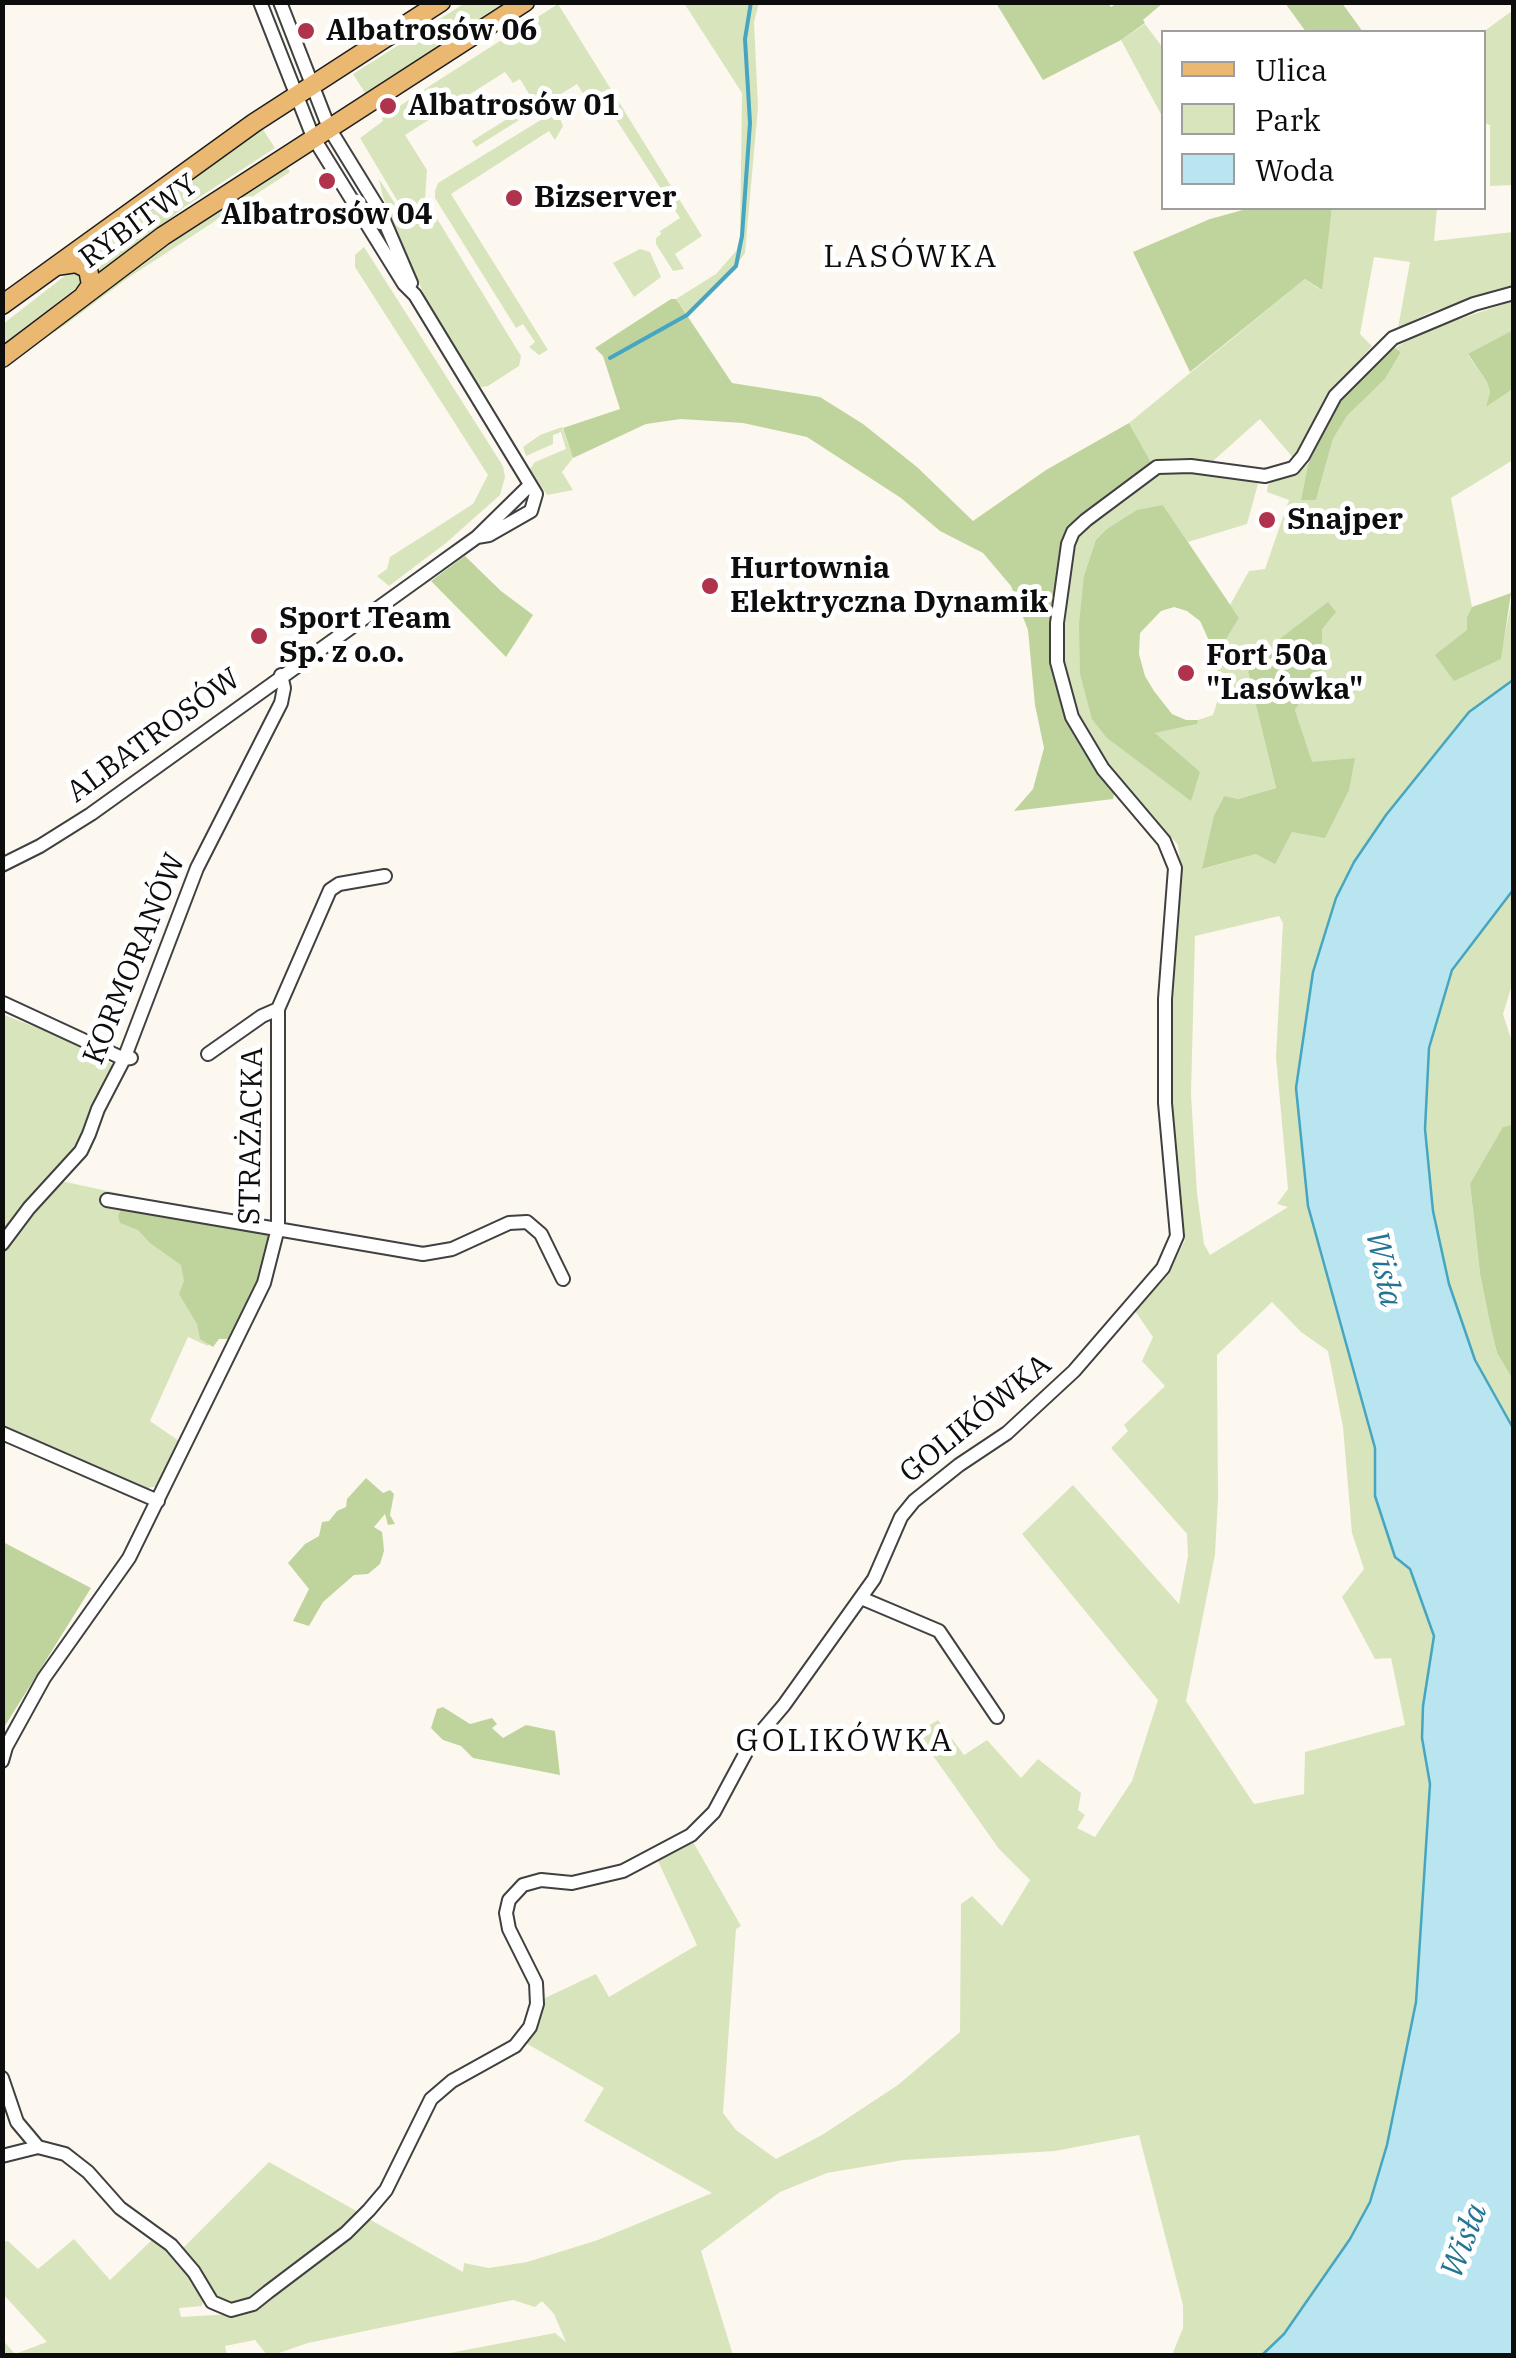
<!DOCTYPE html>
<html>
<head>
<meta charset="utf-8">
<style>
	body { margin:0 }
	#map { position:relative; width:1516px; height:2358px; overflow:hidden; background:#fdf8ef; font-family:"IBM Plex Serif",serif }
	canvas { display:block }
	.frame { position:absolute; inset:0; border:5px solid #0d0d0d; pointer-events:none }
	.legend { position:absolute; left:1161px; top:30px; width:325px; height:180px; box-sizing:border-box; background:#fff; border:2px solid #9e9e9e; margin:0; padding:12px 18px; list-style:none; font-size:30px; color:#0d0d0d }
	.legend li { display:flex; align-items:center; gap:20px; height:50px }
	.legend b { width:50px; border:2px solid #9e9e9e }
</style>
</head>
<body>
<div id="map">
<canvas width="1516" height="2358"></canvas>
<div class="frame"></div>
<ul class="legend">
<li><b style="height:12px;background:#ebb871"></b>Ulica</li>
<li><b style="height:28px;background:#d8e5bc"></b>Park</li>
<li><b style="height:28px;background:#b8e5f0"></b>Woda</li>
</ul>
</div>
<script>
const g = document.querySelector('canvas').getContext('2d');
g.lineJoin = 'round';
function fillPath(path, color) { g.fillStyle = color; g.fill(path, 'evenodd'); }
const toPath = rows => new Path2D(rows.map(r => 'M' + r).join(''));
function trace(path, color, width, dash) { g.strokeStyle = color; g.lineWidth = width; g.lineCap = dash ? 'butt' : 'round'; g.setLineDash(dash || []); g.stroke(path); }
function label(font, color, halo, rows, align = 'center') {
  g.font = font + ' "IBM Plex Serif",serif'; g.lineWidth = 10; g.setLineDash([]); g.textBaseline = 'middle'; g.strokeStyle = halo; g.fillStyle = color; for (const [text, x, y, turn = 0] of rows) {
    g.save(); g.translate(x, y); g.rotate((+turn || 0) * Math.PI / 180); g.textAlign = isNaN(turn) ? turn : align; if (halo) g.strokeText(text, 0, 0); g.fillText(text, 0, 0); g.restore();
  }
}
const green = toPath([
	[465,3,514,3,367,96,353,74],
	[684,3,759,3,754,22,758,107,745,253,736,266,687,315,676,299,716,274,736,251,740,238,742,93],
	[558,4,702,236,675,254,684,269,673,271,656,244,656,238,661,234,660,231,680,218,599,93,587,100,577,84,476,147,472,141,534,102,520,79,513,83,505,72,405,135,427,170,425,199,521,356,519,366,488,386,481,387,477,385,430,309,383,197,379,179,396,205,398,202,360,138,383,121,382,118,431,85],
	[1512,11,1513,185,1490,186,1490,125,1484,123,1483,32],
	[1145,24,1163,48,1163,118,1121,40],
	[549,115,559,116,563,126,555,140,549,131,451,194,548,350,539,355,529,347,535,342,523,324,516,328,435,198,435,191,438,183],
	[262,128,275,148,183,208,98,278,81,257],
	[287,167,290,172,128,278,65,325,6,363,136,263],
	[1332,208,1437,208,1434,241,1513,232,1513,286,1431,312,1398,328,1410,262,1374,257,1360,334,1372,346,1328,397,1295,460,1260,419,1212,462,1185,458,1165,459,1152,464,1129,423,1305,279,1321,290],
	[364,247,503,466,505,477,500,495,446,543,389,586,377,576,387,569,390,557,473,504,488,475,355,267,355,255],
	[640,249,650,252,661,277,634,297,613,263],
	[77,269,83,280,80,285,3,344,3,324,71,271],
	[1513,301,1513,330,1468,355,1487,382,1490,392,1487,406,1513,389,1513,460,1451,498,1472,607,1467,617,1467,630,1500,659,1513,593,1513,680,1469,712,1386,815,1313,972,1296,1088,1308,1206,1375,1448,1375,1496,1410,1568,1434,1636,1422,1738,1430,1784,1416,2002,1387,2145,1370,2202,1350,2239,1284,2334,1262,2355,1172,2355,1183,2328,1183,2305,1139,2135,1055,2151,903,2160,827,2173,780,2192,701,2251,733,2355,439,2355,555,2333,566,2342,554,2314,542,2301,535,2307,513,2300,308,2343,273,2355,267,2355,255,2340,225,2346,227,2355,3,2355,2,2339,15,2354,47,2342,3,2294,3,2242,8,2241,38,2269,74,2239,110,2280,152,2240,177,2259,203,2298,202,2306,179,2308,181,2317,250,2313,343,2243,369,2219,463,2272,464,2263,489,2268,527,2262,598,2240,712,2193,584,2121,604,2088,524,2042,535,2025,545,1998,596,1974,609,1997,697,1945,658,1861,692,1840,741,1926,736,1929,723,2113,736,2130,776,2159,822,2135,898,2085,960,2032,961,1904,972,1896,1002,1926,1030,1880,999,1849,917,1733,938,1720,964,1755,987,1740,1021,1778,1038,1759,1081,1793,1078,1810,1085,1815,1077,1828,1095,1837,1132,1781,1158,1700,1022,1534,1073,1485,1179,1604,1188,1556,1187,1534,1111,1448,1128,1431,1124,1425,1165,1386,1142,1361,1153,1337,1135,1311,1169,1274,1185,1240,1171,1113,1170,1008,1180,861,1178,845,1108,763,1075,707,1062,654,1074,543,1081,533,1164,472,1185,469,1253,478,1258,484,1247,524,1188,542,1163,505,1107,529,1154,733,1196,724,1198,720,1213,715,1219,696,1216,656,1239,618,1230,605,1249,571,1265,569,1289,500,1267,492,1268,485,1274,478,1290,475,1308,464,1301,500,1316,500,1333,439,1347,416,1385,379,1401,352,1395,348,1421,332],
	[1328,603,1322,629,1322,669,1295,710,1311,762,1256,854,1203,869,1214,815,1223,797,1238,799,1276,788,1248,672,1252,660],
	[1279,916,1283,923,1276,1057,1288,1189,1277,1204,1288,1207,1210,1255,1204,1244,1197,1193,1191,1094,1195,936],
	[1272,1302,1301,1332,1328,1351,1343,1427,1352,1533,1364,1569,1342,1597,1375,1659,1391,1658,1405,1725,1305,1752,1304,1794,1254,1804,1186,1701,1215,1555,1218,1498,1217,1355],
	[562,427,573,458,562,472,573,490,547,495,530,469,535,462,566,449,561,432,553,435,553,444,526,456,523,447,540,435],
	[1513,890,1513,982,1503,1014,1513,1045,1513,1125,1503,1128,1470,1185,1480,1274,1490,1324,1497,1353,1513,1380,1513,1428,1475,1360,1449,1284,1433,1211,1425,1129,1429,1048,1452,970],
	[2,1014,68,1040,114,1065,77,1151,2,1241],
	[61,1181,274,1227,253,1298,218,1329,208,1346,188,1337,150,1421,179,1441,158,1486,142,1489,3,1426,2,1249,11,1243],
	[269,2162,360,2213,343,2230,256,2297,233,2305,216,2299,179,2252]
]);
const forest = toPath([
	[1108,3,1111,7,1118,3,1163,3,1143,20,1145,23,1121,40,1043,80,996,3],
	[1285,3,1342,3,1363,32,1306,32],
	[1250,208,1332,208,1322,290,1305,279,1190,372,1133,252,1210,219],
	[671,299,676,299,732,383,820,397,863,424,917,467,973,521,1046,470,1129,423,1152,464,1093,507,1065,539,1059,553,1052,633,1052,662,1071,730,1114,794,1113,799,1014,811,1033,789,1044,748,1035,705,1028,630,1011,586,983,553,940,531,901,498,807,437,743,423,681,419,646,424,573,458,563,428,620,409,603,356,595,348],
	[1513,330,1513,389,1486,407,1490,392,1487,382,1468,354],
	[1395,348,1401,352,1385,379,1347,416,1333,439,1316,500,1301,500,1308,464,1339,403,1375,362],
	[1163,505,1239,618,1216,656,1200,621,1187,611,1174,607,1161,611,1140,633,1139,654,1145,676,1154,691,1172,714,1186,720,1198,720,1197,724,1155,733,1200,772,1191,801,1107,738,1092,719,1080,674,1079,624,1084,576,1096,540,1107,529,1137,510],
	[465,556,501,591,533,615,506,657,431,581],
	[1511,593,1501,659,1454,681,1435,655,1467,630,1467,617,1472,607],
	[1328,602,1336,612,1322,629,1322,669,1295,710,1312,762,1355,758,1349,790,1325,838,1292,832,1275,864,1256,854,1202,869,1214,815,1224,796,1238,799,1276,788,1248,672,1252,660],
	[1513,1125,1514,1125,1513,1380,1497,1353,1490,1324,1480,1274,1470,1184,1503,1127],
	[127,1208,264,1231,270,1235,253,1298,231,1339,219,1339,213,1347,200,1339,197,1324,179,1294,184,1281,181,1265,150,1243,138,1230,120,1223,118,1216,121,1209],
	[366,1478,383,1493,390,1490,394,1494,390,1515,395,1524,388,1525,385,1514,374,1527,382,1532,383,1540,384,1551,380,1564,368,1574,354,1575,323,1602,309,1626,293,1621,309,1589,288,1563,305,1544,319,1536,322,1522,329,1521,337,1511,346,1507,347,1499],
	[3,1542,91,1588,3,1729],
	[443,1707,470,1724,492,1718,497,1724,492,1728,503,1738,526,1725,555,1731,560,1775,473,1758,461,1746,443,1740,431,1728,437,1709]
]);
const water = toPath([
	[1513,680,1513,890,1452,970,1429,1048,1425,1129,1433,1211,1449,1284,1475,1360,1513,1428,1513,2355,1262,2355,1284,2334,1350,2239,1370,2202,1387,2145,1416,2002,1430,1784,1422,1738,1423,1706,1434,1636,1410,1569,1395,1557,1375,1496,1375,1448,1308,1206,1296,1088,1313,972,1336,898,1354,862,1386,815,1469,712,1513,680]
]);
const stream = toPath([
	[610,358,687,315,736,266,742,236,750,123,745,39,751,2]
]);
const minor = toPath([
	[260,2,313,137,404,284,415,295,536,494,531,511,489,535,477,537],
	[280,2,329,128,380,211,411,283],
	[2,865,40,846,91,814,420,578,477,537,530,485],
	[3,1003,124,1059,131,1058],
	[208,1054,262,1016,278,1009],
	[107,1200,423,1254,452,1249,509,1223,527,1222,541,1234,563,1279],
	[2,1244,29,1208,81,1151,89,1134,98,1109,124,1059,197,868,281,703,284,688,281,675],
	[2,1433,158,1501],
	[861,1598,939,1631,997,1717],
	[2,1761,6,1747,44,1678,129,1558,264,1283,278,1228,278,1009,330,890,339,884,385,876],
	[2,2078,17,2122,38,2147],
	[2,2156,38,2147,65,2154,88,2172,120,2208,171,2245,194,2272,212,2302,231,2310,253,2304,268,2292,346,2233,369,2210,386,2190,431,2099,452,2081,515,2046,530,2027,537,2004,536,1983,509,1929,506,1913,509,1900,523,1885,541,1880,572,1883,623,1871,691,1835,714,1812,750,1745,784,1705,874,1579,901,1517,914,1501,959,1465,1007,1433,1074,1371,1163,1268,1177,1236,1165,1103,1165,999,1175,868,1164,841,1103,769,1072,717,1057,662,1057,623,1068,544,1073,532,1086,520,1157,467,1191,466,1265,476,1293,468,1303,456,1335,396,1393,338,1474,304,1514,293]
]);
const major = toPath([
	[56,266,76,263,88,269,91,285,84,295],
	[2,305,254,123,441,2],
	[2,358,163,236,525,2]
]);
const markers = [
	[306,31,10,"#b0334e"],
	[388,106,10,"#b0334e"],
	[327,181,10,"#b0334e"],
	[514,198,10,"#b0334e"],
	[1267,520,10,"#b0334e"],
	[710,586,10,"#b0334e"],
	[259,636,10,"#b0334e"],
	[1186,673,10,"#b0334e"]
];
const poiNames = [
	["Albatrosów 06",326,31],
	["Albatrosów 01",408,106],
	["Bizserver",534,198],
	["Albatrosów 04",327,215,"center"],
	["Snajper",1287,520],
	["Hurtownia",730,569],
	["Elektryczna Dynamik",730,603],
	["Sport Team",279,619],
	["Sp. z o.o.",279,653],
	["Fort 50a",1206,656],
	["\"Lasówka\"",1206,690]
];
const streetNames = [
	["RYBITWY",139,222,-36],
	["ALBATROSÓW",154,736,-36],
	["KORMORANÓW",135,959,-68],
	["STRAŻACKA",252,1136,-89],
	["GOLIKÓWKA",976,1419,-39]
];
const neighbourhoodNames = [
	["LASÓWKA",911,258],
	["GOLIKÓWKA",845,1742]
];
const waterNames = [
	["Wisła",1383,1269,78],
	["Wisła",1465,2241,-69]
];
fillPath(green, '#d8e5bc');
fillPath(forest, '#bfd49d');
fillPath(water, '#b8e5f0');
trace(water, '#46a5c0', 2.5);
trace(stream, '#46a5c0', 4);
trace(minor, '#404040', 16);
trace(major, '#1e1e1e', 21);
trace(minor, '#fff', 12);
trace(major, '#ebb871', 18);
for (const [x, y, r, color] of markers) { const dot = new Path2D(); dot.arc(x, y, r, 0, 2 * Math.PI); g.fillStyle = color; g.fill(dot); trace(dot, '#fff', 4); }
label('bold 30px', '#0d0d0d', '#fff', poiNames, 'left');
label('30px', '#0d0d0d', '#fff', streetNames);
g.letterSpacing = '2.5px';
label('32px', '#0d0d0d', '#fff', neighbourhoodNames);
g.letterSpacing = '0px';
label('italic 32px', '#237593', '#fff', waterNames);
</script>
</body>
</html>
